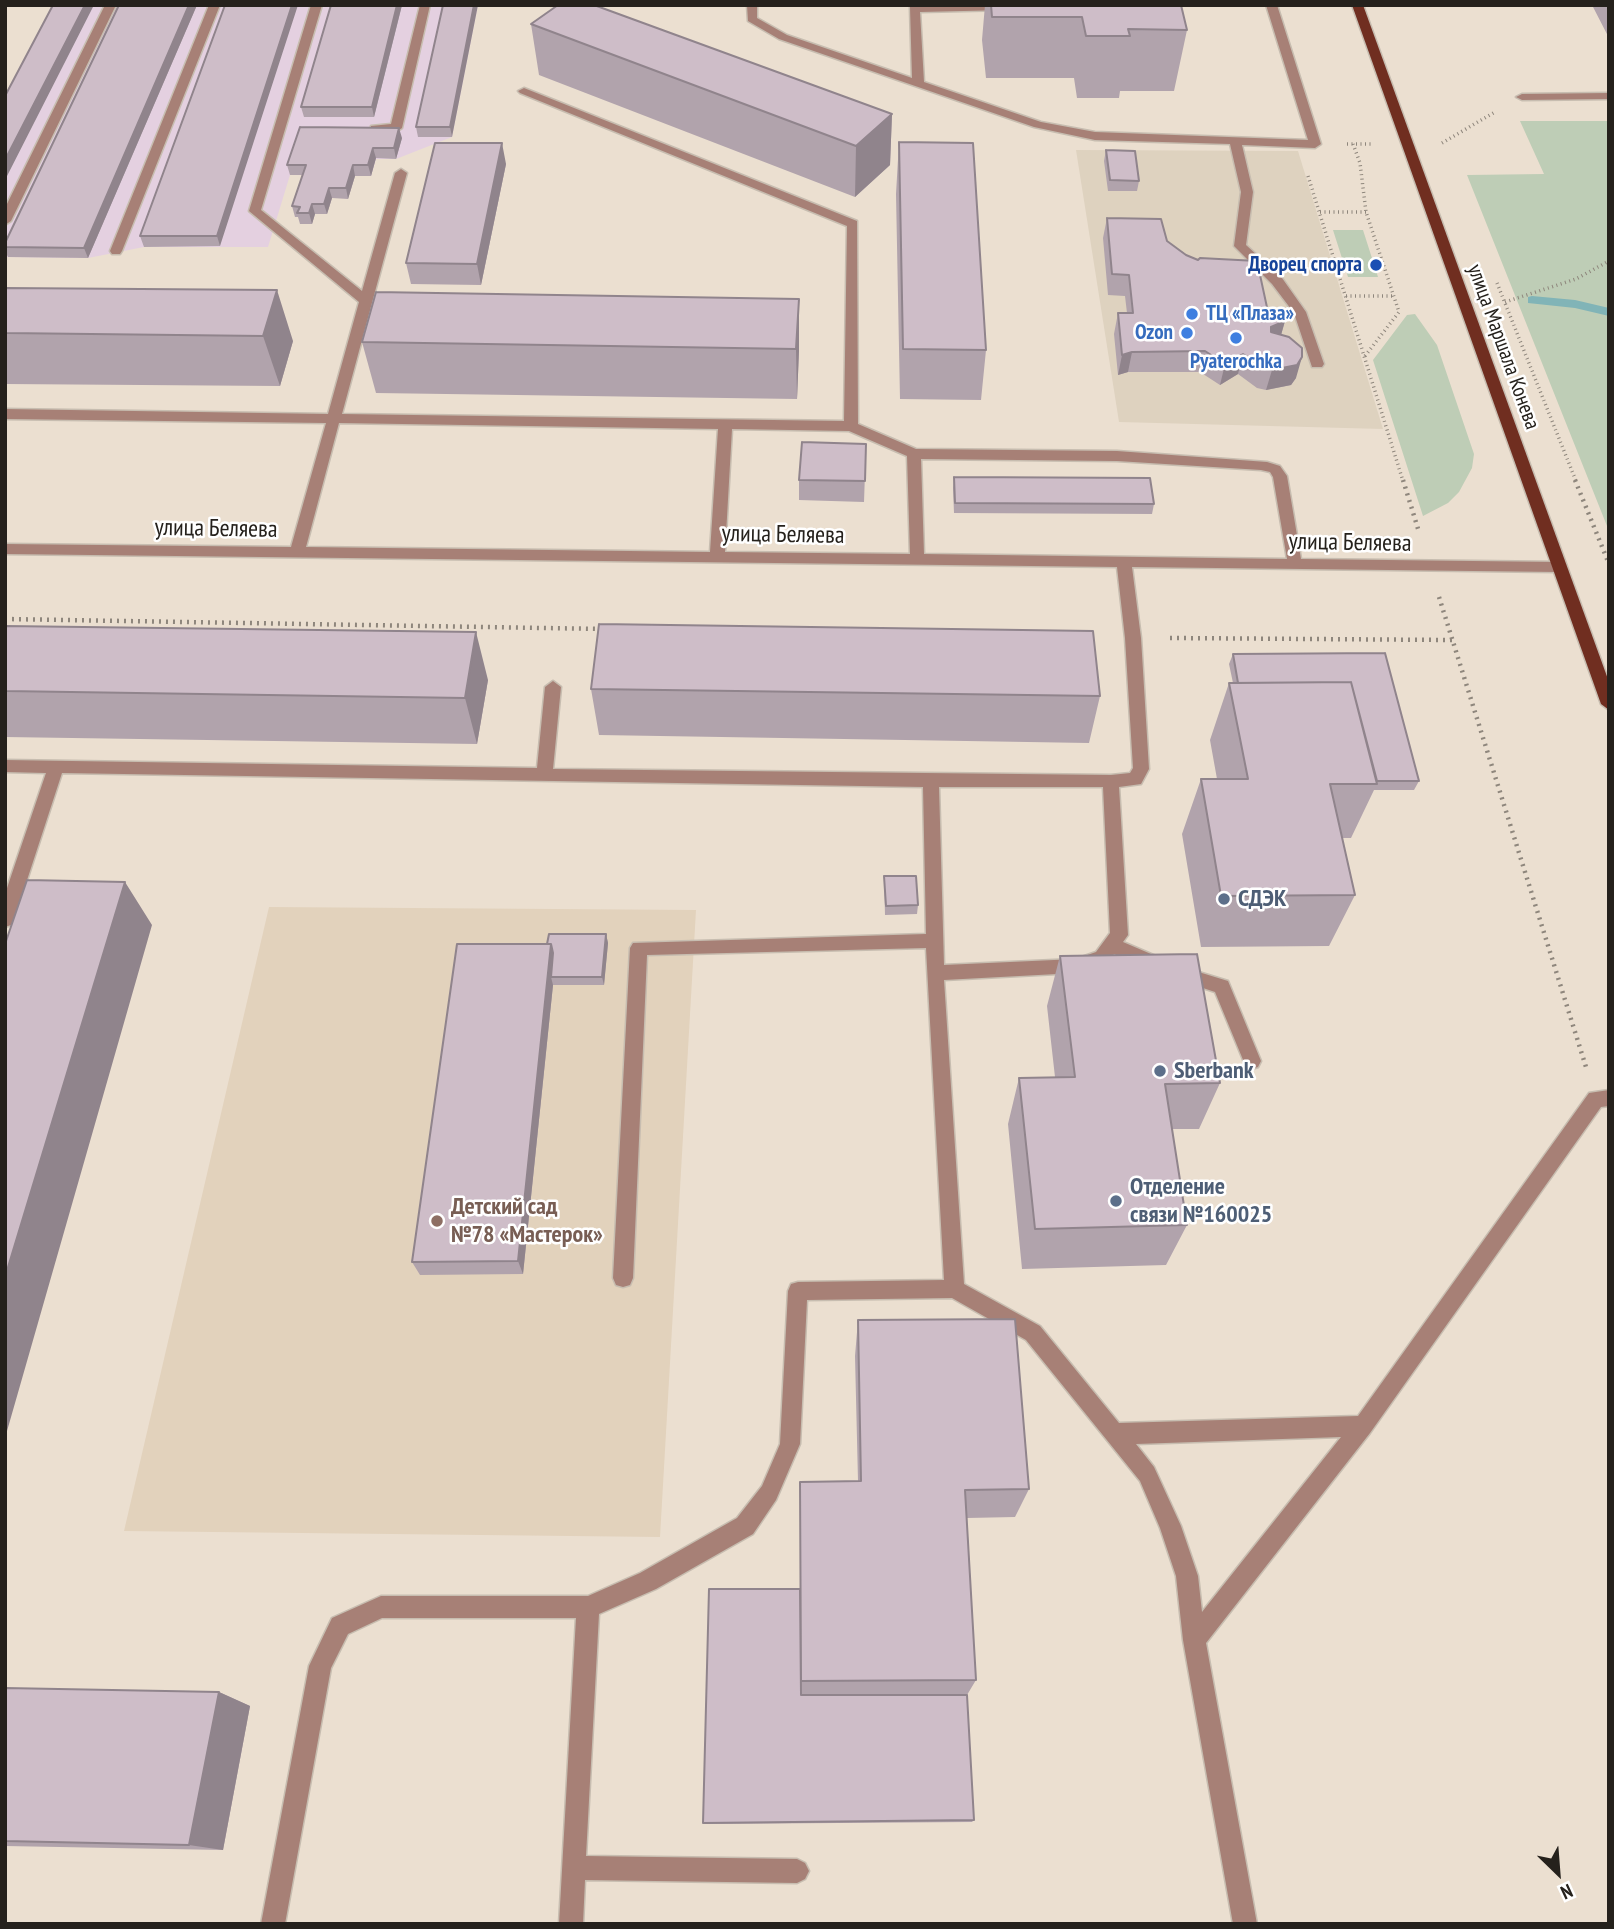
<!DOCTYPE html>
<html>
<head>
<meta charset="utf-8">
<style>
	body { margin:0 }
	#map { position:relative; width:1614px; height:1929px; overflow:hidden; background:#ebdfd0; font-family:"PT Sans Narrow",sans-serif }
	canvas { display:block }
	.frame { position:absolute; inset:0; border:7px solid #25211c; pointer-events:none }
	.north { position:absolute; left:1523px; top:1838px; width:70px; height:70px; -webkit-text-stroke:5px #fff; paint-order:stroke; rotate:155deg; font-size:19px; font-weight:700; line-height:28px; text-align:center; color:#25211c }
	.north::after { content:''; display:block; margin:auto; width:24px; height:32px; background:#25211c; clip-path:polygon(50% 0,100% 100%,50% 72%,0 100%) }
</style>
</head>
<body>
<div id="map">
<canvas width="1614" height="1929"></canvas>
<div class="frame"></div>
<div class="north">N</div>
</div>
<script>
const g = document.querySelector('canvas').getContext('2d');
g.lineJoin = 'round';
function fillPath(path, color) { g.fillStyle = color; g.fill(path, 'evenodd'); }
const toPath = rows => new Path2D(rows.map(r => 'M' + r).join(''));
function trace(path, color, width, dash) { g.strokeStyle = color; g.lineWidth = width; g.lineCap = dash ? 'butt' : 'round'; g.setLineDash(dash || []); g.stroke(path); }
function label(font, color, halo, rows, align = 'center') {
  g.font = font + ' "PT Sans Narrow",sans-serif'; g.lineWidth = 5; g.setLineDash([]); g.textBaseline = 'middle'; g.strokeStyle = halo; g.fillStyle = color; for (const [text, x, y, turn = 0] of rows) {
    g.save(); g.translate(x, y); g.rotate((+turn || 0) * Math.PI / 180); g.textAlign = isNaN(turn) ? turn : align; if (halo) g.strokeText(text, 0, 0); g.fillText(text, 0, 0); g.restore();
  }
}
const commercial = toPath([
	[1076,150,1298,151,1383,429,1119,422]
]);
const industrial = toPath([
	[63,5,478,5,452,137,396,159,376,159,371,176,290,175,268,247,144,247,88,258,5,257,5,115]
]);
const built = toPath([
	[269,907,696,910,660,1537,124,1531]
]);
const green = toPath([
	[1520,121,1609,121,1609,531,1467,175,1544,174],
	[1333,230,1363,230,1378,277,1348,277],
	[1415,314,1437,345,1474,454,1472,468,1459,492,1448,503,1423,516,1373,360,1407,315]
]);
const stream = toPath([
	[1532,296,1575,300,1609,308,1609,316,1575,308,1528,303,1528,297,1532,296]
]);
const pathFar1 = toPath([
	[1442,143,1495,112],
	[1347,144,1374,144],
	[1353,144,1360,163,1366,212,1399,312,1365,356],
	[1308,176,1403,481],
	[1320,212,1366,212],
	[1497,283,1576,481],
	[1346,296,1394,296],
	[1505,302,1576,279,1609,261]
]);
const path = toPath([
	[1403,480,1419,532],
	[1575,480,1609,564],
	[1439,597,1586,1067],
	[5,619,604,629],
	[1170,638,1452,640]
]);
const minor = toPath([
	[105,5,116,5,11,221,5,225,5,208,105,5],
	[209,5,220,5,122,251,120,254,112,254,110,251,209,5],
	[311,5,322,5,261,210,362,291,395,173,401,169,407,173,342,414,844,421,847,226,520,93,518,91,524,88,857,221,858,424,916,449,1117,451,1267,462,1280,466,1287,476,1301,559,1559,562,1566,567,1559,572,1132,567,1141,638,1149,769,1141,784,1119,787,1128,935,1123,942,1179,966,1228,981,1261,1061,1258,1067,1252,1069,1246,1067,1215,992,1170,977,1114,954,1108,962,1076,973,944,980,964,1284,1040,1326,1119,1423,1358,1416,1589,1093,1609,1090,1609,1106,1601,1107,1370,1433,1206,1643,1257,1924,1233,1924,1183,1640,1176,1576,1160,1528,1140,1481,1026,1340,952,1298,807,1300,800,1444,776,1500,753,1534,656,1589,599,1614,586,1856,797,1859,805,1863,809,1871,805,1879,797,1883,585,1880,583,1924,559,1924,576,1618,382,1618,348,1634,331,1668,285,1924,261,1924,309,1666,332,1618,381,1596,588,1596,640,1573,737,1518,762,1486,780,1444,788,1291,791,1284,798,1282,944,1280,926,948,647,955,633,1278,630,1285,623,1287,616,1285,613,1278,630,948,633,943,926,934,923,787,62,773,14,920,11,925,5,927,5,894,46,773,5,772,5,760,537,768,545,687,553,681,561,687,553,769,1111,775,1130,773,1133,768,1125,638,1117,567,5,554,5,544,291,547,326,423,5,419,5,409,328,414,359,302,249,211,311,5],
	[339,423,718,429,710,552,306,547,339,423],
	[732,429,849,431,907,456,910,554,725,552,732,429],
	[921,459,1117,461,1261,470,1270,472,1273,477,1287,559,924,554,921,459],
	[939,787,1103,787,1110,933,1096,952,1076,959,944,965,939,787],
	[1341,1437,1202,1612,1198,1576,1181,1526,1154,1467,1136,1444,1341,1437],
	[420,5,430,5,402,128,396,132,371,130,371,126,391,124,420,5],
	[747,5,757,5,757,18,787,35,912,78,910,7,1011,5,1011,9,1007,10,920,12,924,82,1041,122,1095,132,1308,140,1266,5,1277,5,1321,144,1315,148,1242,145,1253,192,1246,245,1282,278,1306,312,1324,364,1322,367,1312,367,1294,313,1272,284,1234,246,1241,192,1230,144,1095,140,1034,127,779,39,748,21,747,5],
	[1609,93,1609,99,1522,100,1516,97,1522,94,1609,93]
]);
const major = toPath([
	[1352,5,1363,5,1609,682,1609,710,1601,704,1352,5]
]);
const wall = toPath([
	[119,5,197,5,88,258,8,257,5,251,5,243],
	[225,5,220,246,144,247,140,236],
	[402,5,374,117,304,117,301,107],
	[443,5,452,137,418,137,416,127],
	[985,5,1181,5,1187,30,1174,91,1120,91,1119,98,1077,98,1074,78,986,78,982,40],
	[1592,5,1609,5,1609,38],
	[531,24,892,114,890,165,855,197,539,75],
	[402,138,396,159,376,158,371,176,355,176,348,199,332,198,327,214,315,214,312,224,300,224,298,217,295,217,292,206,302,175,290,175,287,165],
	[899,142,986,350,981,400,900,399,896,194],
	[1106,150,1139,181,1137,191,1108,191,1104,161],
	[506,164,481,285,411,284,406,263],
	[1107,218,1167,241,1268,312,1285,321,1281,335,1296,378,1291,385,1266,390,1257,388,1238,374,1220,385,1200,372,1128,372,1118,375,1114,334,1118,313,1127,313,1125,296,1108,295,1103,238],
	[5,288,293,341,280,386,5,384],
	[799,299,799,350,797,399,376,393,362,342],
	[866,444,864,502,799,500,799,480],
	[954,477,1154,504,1152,514,954,513,953,488],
	[5,626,488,680,477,744,5,737],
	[1233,654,1419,781,1414,790,1374,790,1351,838,1342,838,1355,895,1329,946,1201,947,1182,834,1201,779,1217,779,1210,740,1229,683,1233,683,1229,664],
	[591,689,1100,696,1089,743,599,735],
	[884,876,918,905,917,914,885,915],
	[606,934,608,943,604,985,553,985,523,1274,420,1275,412,1262,547,944],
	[1060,956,1220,1083,1199,1129,1172,1129,1187,1225,1166,1265,1022,1269,1008,1124,1019,1078,1055,1077,1047,1006],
	[858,1320,1029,1489,1015,1517,967,1518,976,1680,967,1695,974,1820,972,1822,704,1824,703,1823,800,1589,858,1481,855,1356],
	[5,1688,219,1692,250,1706,223,1850,5,1846]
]);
const shadedWall = toPath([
	[85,5,94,5,5,180,5,160],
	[189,5,197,5,88,258,84,248],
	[292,5,298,5,220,246,217,236],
	[397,5,402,5,374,117,372,107],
	[474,5,478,5,452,137,450,127],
	[892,114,890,165,855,197,856,146],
	[399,128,402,138,396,159,394,148],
	[502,143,506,164,481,285,477,264],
	[373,148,376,158,371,176,368,165],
	[353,165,355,176,348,199,346,188],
	[329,188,332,198,327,214,324,204],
	[312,204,315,214,312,224,309,213],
	[277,290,293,341,280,386,263,336],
	[799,299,799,350,797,399,796,349],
	[1285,321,1279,342,1265,348,1271,327],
	[1132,352,1128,372,1118,375,1122,355],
	[1243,354,1238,374,1220,385,1225,364],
	[1302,357,1296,378,1291,385,1266,390,1272,370],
	[476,632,488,680,477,744,465,698],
	[125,882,152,925,5,1438,5,1277],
	[606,934,608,943,604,985,602,977],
	[551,944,555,961,551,977,553,985,523,1274,518,1261],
	[219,1692,250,1706,223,1850,189,1845]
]);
const building = toPath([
	[53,5,85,5,5,160,5,96,53,5],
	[119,5,189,5,84,248,5,247,5,243,119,5],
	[225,5,292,5,217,236,140,236,225,5],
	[331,5,397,5,372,107,301,107,331,5],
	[443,5,474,5,450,127,416,127,443,5],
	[558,5,594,5,892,114,856,146,531,24,558,5],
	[991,5,1181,5,1187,30,1128,29,1130,36,1086,36,1082,17,992,17,991,5],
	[300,127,399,128,394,148,373,148,368,165,353,165,346,188,329,188,324,204,312,204,309,213,297,213,300,207,292,206,306,165,287,165,300,127],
	[899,142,973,143,986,350,903,349,899,142],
	[435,143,502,143,477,264,406,263,435,143],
	[1106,150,1135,151,1139,181,1110,180,1106,150],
	[1107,218,1161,219,1167,241,1186,255,1198,260,1200,258,1257,261,1268,312,1285,321,1271,327,1271,332,1289,337,1302,348,1302,357,1297,365,1272,370,1263,367,1243,354,1225,364,1205,351,1132,352,1122,355,1118,313,1133,313,1129,275,1112,274,1107,218],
	[5,288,277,290,263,336,5,333,5,288],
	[376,292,799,299,796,349,362,342,376,292],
	[802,442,866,444,865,481,799,480,802,442],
	[954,477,1150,478,1154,504,955,503,954,477],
	[599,624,1093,631,1100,696,591,689,599,624],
	[5,626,476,632,465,698,5,691,5,626],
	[1385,653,1419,781,1377,781,1351,682,1238,683,1233,654,1385,653],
	[1351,682,1377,784,1330,784,1355,895,1221,896,1201,779,1248,779,1229,683,1351,682],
	[884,876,916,876,918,905,886,906,884,876],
	[27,880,125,882,5,1277,5,944,27,880],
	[549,934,606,934,602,977,551,977,553,953,551,944,547,944,549,934],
	[457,944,551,944,518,1261,412,1262,457,944],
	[1197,954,1220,1083,1165,1084,1187,1225,1035,1229,1019,1078,1075,1077,1060,956,1197,954],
	[1015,1319,1029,1489,965,1490,976,1680,801,1681,800,1482,861,1481,858,1320,1015,1319],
	[709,1589,800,1589,801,1695,967,1695,974,1820,703,1823,709,1589],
	[5,1688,219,1692,189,1845,5,1841,5,1688]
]);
const markers = [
	[1376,265,7,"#1a4fb4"],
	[1192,314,7,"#3f7fe0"],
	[1187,333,7,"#3f7fe0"],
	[1236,338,7,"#3f7fe0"],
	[1224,899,7,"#5c6f8a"],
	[1160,1071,7,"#5c6f8a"],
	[1116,1201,7,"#5c6f8a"],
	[437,1221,7,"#8d6e63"]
];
const farTransitnames = [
	["Дворец спорта",1362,265]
];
const farShopnames = [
	["ТЦ «Плаза»",1206,314],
	["Ozon",1173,333,"right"],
	["Pyaterochka",1236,362,"center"]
];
const farStreetnames = [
	["улица Маршала Конева",1503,347,70]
];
const streetNames = [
	["улица Беляева",216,529,1],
	["улица Беляева",783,535,1],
	["улица Беляева",1350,543,1]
];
const serviceNames = [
	["СДЭК",1238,899],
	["Sberbank",1174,1071],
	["Отделение",1130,1187],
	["связи №160025",1130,1215]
];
const educationNames = [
	["Детский сад",451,1207],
	["№78 «Мастерок»",451,1235]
];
fillPath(commercial, '#ded2bf');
fillPath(industrial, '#e4d0e0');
fillPath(built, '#e2d2bc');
fillPath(green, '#becdb6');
fillPath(stream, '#81b4b7');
trace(minor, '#c7bdb0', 3);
trace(major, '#c7bdb0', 3);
trace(pathFar1, '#8e867c', 3.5, [1, 3.5]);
trace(path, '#8e867c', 4.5, [2, 5]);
fillPath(minor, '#a78076');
fillPath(major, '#702e20');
fillPath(wall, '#b1a3ac');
fillPath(shadedWall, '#90848c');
fillPath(building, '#cebdc8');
trace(building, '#90848c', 2);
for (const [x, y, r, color] of markers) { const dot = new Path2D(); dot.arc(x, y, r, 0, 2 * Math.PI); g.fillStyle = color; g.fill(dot); trace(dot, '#fff', 2.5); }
label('bold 21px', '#164399', '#fff', farTransitnames, 'right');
label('bold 21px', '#366cbe', '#fff', farShopnames, 'left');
label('21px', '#25211c', '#fff', farStreetnames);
label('24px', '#25211c', '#fff', streetNames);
label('bold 24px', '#4e5e75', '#fff', serviceNames, 'left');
label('bold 24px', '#785e54', '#fff', educationNames, 'left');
</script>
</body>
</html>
